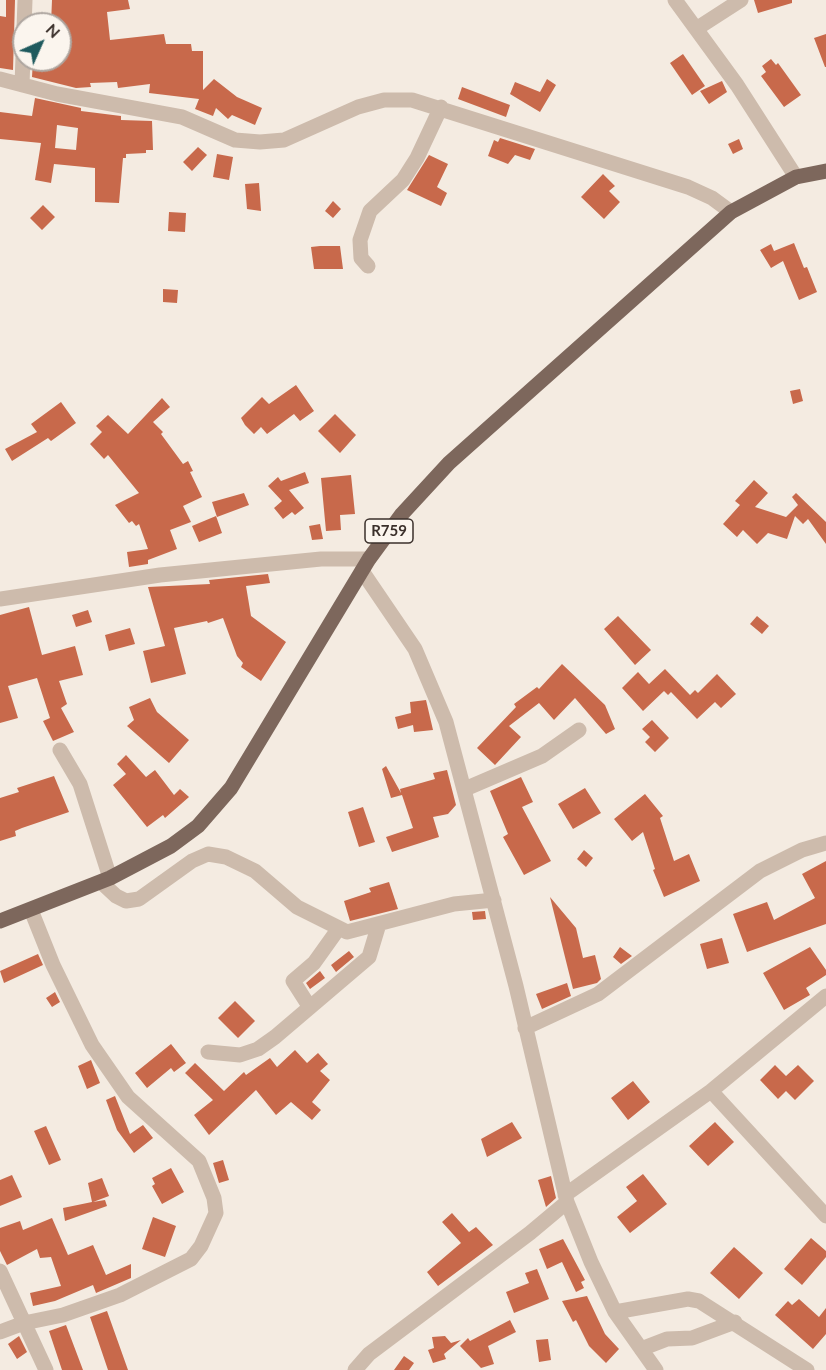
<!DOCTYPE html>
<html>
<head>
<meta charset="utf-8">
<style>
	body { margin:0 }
	#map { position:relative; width:826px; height:1370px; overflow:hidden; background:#f4ebe1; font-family:Lato,sans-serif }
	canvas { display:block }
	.north { position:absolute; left:12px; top:12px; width:60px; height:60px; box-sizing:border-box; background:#fbf5ee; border:2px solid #aea6a0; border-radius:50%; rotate:45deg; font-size:16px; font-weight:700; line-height:24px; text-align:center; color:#3b302b }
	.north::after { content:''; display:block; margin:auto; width:21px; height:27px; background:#1f5a5e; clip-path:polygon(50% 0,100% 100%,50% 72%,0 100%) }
</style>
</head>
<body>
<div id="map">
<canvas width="826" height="1370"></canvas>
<div class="north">N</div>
</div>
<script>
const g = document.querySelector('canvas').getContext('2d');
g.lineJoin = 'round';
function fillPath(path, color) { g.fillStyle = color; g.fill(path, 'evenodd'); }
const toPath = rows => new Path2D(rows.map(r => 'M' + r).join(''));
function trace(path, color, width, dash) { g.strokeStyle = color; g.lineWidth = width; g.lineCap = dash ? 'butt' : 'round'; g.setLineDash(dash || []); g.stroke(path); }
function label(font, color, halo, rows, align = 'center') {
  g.font = font + ' Lato,sans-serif'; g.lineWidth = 6; g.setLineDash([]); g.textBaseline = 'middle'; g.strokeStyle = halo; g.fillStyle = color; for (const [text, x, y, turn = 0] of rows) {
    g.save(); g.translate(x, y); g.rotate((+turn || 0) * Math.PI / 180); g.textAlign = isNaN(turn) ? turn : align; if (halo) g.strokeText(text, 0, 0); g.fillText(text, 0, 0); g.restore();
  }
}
const building = toPath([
	[6,0,15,0,13,70,0,68,0,16,6,17],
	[52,0,128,0,130,9,107,12,110,40,164,34,166,44,191,44,192,51,203,51,203,90,214,79,237,97,262,108,255,125,232,115,228,119,216,108,213,116,195,109,199,99,149,93,150,84,118,88,117,82,90,83,91,87,76,88,32,77,33,60,60,60,60,24,51,24],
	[754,0,792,0,792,3,758,13],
	[826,34,826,67,825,67,814,38],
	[683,54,705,86,692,95,670,63],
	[771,59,776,65,778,63,801,95,784,107,761,76,766,72,762,66],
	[547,79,556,85,540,112,510,94,515,82,540,92],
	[722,81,727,92,709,104,700,91],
	[462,87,510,105,506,117,458,99],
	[35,98,81,108,81,111,121,116,121,120,152,121,153,150,146,150,146,153,126,154,126,158,123,158,119,203,95,202,95,168,54,164,51,183,35,180,41,143,0,139,0,112,32,116],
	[57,125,78,128,76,150,55,148],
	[500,138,535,149,530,160,515,155,508,164,488,156,494,140,498,142],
	[739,139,743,149,733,154,728,144],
	[198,147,207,155,192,171,183,162],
	[217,154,233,157,229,180,213,177],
	[429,155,448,164,437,187,447,193,441,206,407,190],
	[603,174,615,186,609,191,620,202,604,219,581,197],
	[259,183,261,211,247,209,245,184],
	[333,201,341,209,333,218,325,211],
	[43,205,55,217,42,230,30,218],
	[169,212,186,213,185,232,168,231],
	[794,243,804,268,807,267,817,292,799,300,783,261,771,268,760,250,771,244,774,251],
	[320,246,340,246,343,269,314,269,311,247],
	[163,289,178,290,177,303,163,302],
	[296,385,314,411,300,421,294,414,267,434,261,427,254,434,245,425,241,418,262,397,269,404],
	[800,389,803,401,793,404,790,391],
	[162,398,170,407,153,422,163,432,161,434,183,464,188,461,193,471,190,472,202,497,183,506,191,522,170,530,177,549,148,560,148,564,129,567,127,552,148,549,139,524,136,526,132,521,129,523,115,505,139,493,108,455,104,459,90,444,102,432,96,426,108,415,128,434],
	[61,402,76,423,51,441,48,438,12,461,5,449,37,432,31,424],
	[335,414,356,435,340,453,318,431],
	[305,472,309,483,289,490,304,508,295,515,292,512,283,519,274,508,282,501,268,486,278,477,281,481],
	[351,475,355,514,340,515,341,530,326,531,321,478],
	[754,480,768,493,755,507,786,517,798,505,792,497,796,493,826,522,826,544,808,519,803,524,795,516,787,539,768,533,757,544,743,530,737,537,723,524,740,505,735,501],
	[244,493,249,505,217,517,212,502],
	[216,516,222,533,199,542,192,526],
	[320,524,323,539,312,540,309,526],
	[268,574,270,583,246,586,251,616,286,642,261,681,241,667,243,663,237,656,223,618,208,623,207,621,174,628,186,674,151,683,143,651,165,646,148,587,210,584,209,580],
	[29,607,42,655,75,646,83,675,59,681,67,704,61,708,74,732,53,741,43,721,50,718,37,678,8,686,18,718,0,723,0,615],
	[88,610,92,622,76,627,72,615],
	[618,616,651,650,635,665,604,629],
	[757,616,769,626,762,634,750,624],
	[130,628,135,644,109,651,105,635],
	[562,664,605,705,615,729,606,734,575,698,554,720,539,703,509,726,521,737,495,765,477,748,516,707,514,704,537,687,539,689],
	[665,669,690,695,695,690,698,693,717,674,736,694,721,708,715,702,697,719,671,692,668,695,664,691,643,711,622,688,638,672,649,684],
	[150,698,157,712,189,740,169,763,127,726,134,720,129,707],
	[426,700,433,730,414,732,413,725,398,729,395,717,411,713,410,702],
	[652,720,669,738,655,752,645,742,650,737,642,729],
	[126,755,146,777,155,770,174,795,180,789,189,797,165,818,163,815,147,827,113,785,126,774,117,764],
	[386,766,401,793,400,789,435,779,433,773,447,770,456,805,448,814,433,817,439,837,392,852,386,837,413,828,402,795,391,798,382,769],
	[54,776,69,812,22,828,15,831,16,836,0,841,0,798,19,792,17,788],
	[521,777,533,802,522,807,551,861,524,875,503,837,508,834,490,791],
	[585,788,601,813,573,829,558,804],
	[645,794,663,816,660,818,674,861,689,854,700,881,664,897,653,870,655,869,643,832,632,841,614,819],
	[363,807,375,842,359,847,348,812],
	[584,850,593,858,586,867,577,859],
	[826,861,826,924,747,952,733,914,767,902,774,920,815,898,802,874],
	[389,882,398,909,350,921,344,901,371,892,369,888],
	[550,897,576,928,583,958,595,955,601,979,597,983,573,989],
	[485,911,486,919,473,920,472,912],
	[722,938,729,963,707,969,700,944],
	[620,947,632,956,621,964,613,957],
	[810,947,826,970,826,975,806,988,810,995,784,1010,763,973],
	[349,951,354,957,336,972,331,965],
	[38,954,43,965,4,983,0,971],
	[320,971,325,978,310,989,306,983],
	[567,983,571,996,542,1009,536,994],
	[55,992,60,1002,52,1007,46,998],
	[235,1001,255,1021,238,1038,218,1018],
	[171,1044,186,1063,174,1072,171,1068,147,1088,135,1073],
	[295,1050,307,1063,318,1053,328,1064,320,1071,330,1080,312,1102,321,1110,312,1120,291,1102,276,1115,256,1090,209,1135,194,1115,213,1100,185,1073,195,1063,224,1091,244,1072,246,1075,270,1058,277,1067],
	[91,1060,100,1083,87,1089,78,1066],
	[775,1065,786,1076,798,1065,814,1081,795,1100,786,1091,778,1099,760,1080],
	[633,1081,650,1102,628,1120,611,1098],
	[115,1096,130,1134,143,1125,153,1138,134,1153,117,1130,106,1100],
	[512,1122,522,1138,487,1157,481,1139],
	[715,1122,734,1142,708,1166,689,1146],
	[46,1126,61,1160,49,1165,34,1131],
	[223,1160,229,1180,219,1183,213,1163],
	[171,1168,184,1192,162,1204,152,1186,155,1184,152,1178],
	[643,1174,667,1204,630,1233,617,1217,637,1201,626,1187],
	[12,1175,22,1197,0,1206,0,1180],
	[551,1176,556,1198,546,1207,538,1180],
	[102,1178,109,1196,93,1202,105,1200,107,1206,65,1221,63,1208,92,1202,88,1183],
	[452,1213,469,1232,476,1227,493,1245,438,1286,427,1272,461,1243,442,1222],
	[153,1217,176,1226,165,1257,142,1249],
	[52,1218,68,1255,93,1245,106,1275,131,1264,131,1278,96,1293,93,1285,55,1301,33,1306,30,1293,61,1286,51,1257,40,1258,37,1249,7,1265,0,1251,0,1228,20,1221,23,1230],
	[811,1238,826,1251,826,1257,802,1285,784,1269],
	[563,1239,585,1280,581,1282,584,1288,576,1292,562,1262,547,1269,539,1249],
	[734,1247,763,1273,739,1299,710,1273],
	[537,1269,549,1299,514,1313,506,1292,529,1283,525,1273],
	[587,1296,605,1334,619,1349,606,1363,589,1346,576,1320,573,1322,562,1301],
	[799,1299,819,1317,826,1308,826,1334,813,1349,775,1315,788,1301,792,1305],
	[107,1311,112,1325,128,1370,108,1370,90,1317],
	[510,1320,516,1332,488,1346,494,1364,481,1368,460,1346,468,1338,470,1341],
	[66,1325,83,1370,62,1370,49,1331],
	[19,1336,27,1352,17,1359,8,1344],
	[445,1336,451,1343,461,1340,444,1354,446,1359,433,1363,428,1350,434,1348,432,1337],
	[548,1339,551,1360,539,1362,536,1340],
	[404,1356,414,1363,409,1370,394,1370]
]);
const minor = toPath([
	[675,0,737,85,796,177],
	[696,29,741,0],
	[0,79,57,94,182,117,235,140,260,142,284,140,358,107,384,100,412,100,688,187,712,198,731,212],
	[22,85,25,0],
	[368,266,361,258,360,240,370,211,403,180,417,158,441,107],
	[362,571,415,649,446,722,516,986,567,1202,591,1262,615,1312,656,1370],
	[0,599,160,575,321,559,369,559],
	[60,750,80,784,110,878],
	[465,789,542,756,579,730],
	[101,882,116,896,126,901,139,899,192,861,208,854,226,857,255,871,297,907,347,932,454,904,494,900],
	[309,1006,293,981,314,963,339,928],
	[525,1028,598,994,760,871,802,850,826,843],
	[208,1052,240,1055,258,1049,275,1037,369,957,379,924],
	[711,1091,826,1216],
	[565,1195,711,1091,826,996],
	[0,1271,46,1370],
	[615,1312,688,1299,699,1301,807,1370],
	[0,1332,24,1323,63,1315,120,1295,191,1259,201,1246,216,1213,214,1198,199,1161,128,1097,92,1045,53,965,31,910],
	[641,1349,667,1339,692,1338,735,1322],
	[355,1370,369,1354,530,1233,567,1202]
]);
const major = toPath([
	[0,921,110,878,171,846,198,826,231,788,369,559,402,514,449,463,731,212,796,177,826,171]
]);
const shields = [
	[389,531,48]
];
const shieldNames = [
	["R759",389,531]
];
fillPath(building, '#c8694b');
trace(minor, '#cdbbac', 15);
trace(major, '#7d675c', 15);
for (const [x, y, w] of shields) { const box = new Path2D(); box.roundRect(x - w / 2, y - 12, w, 24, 4.5); g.fillStyle = '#fbf5ee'; g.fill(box); trace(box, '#3b302b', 1.5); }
label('bold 15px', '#3b302b', null, shieldNames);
</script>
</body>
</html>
